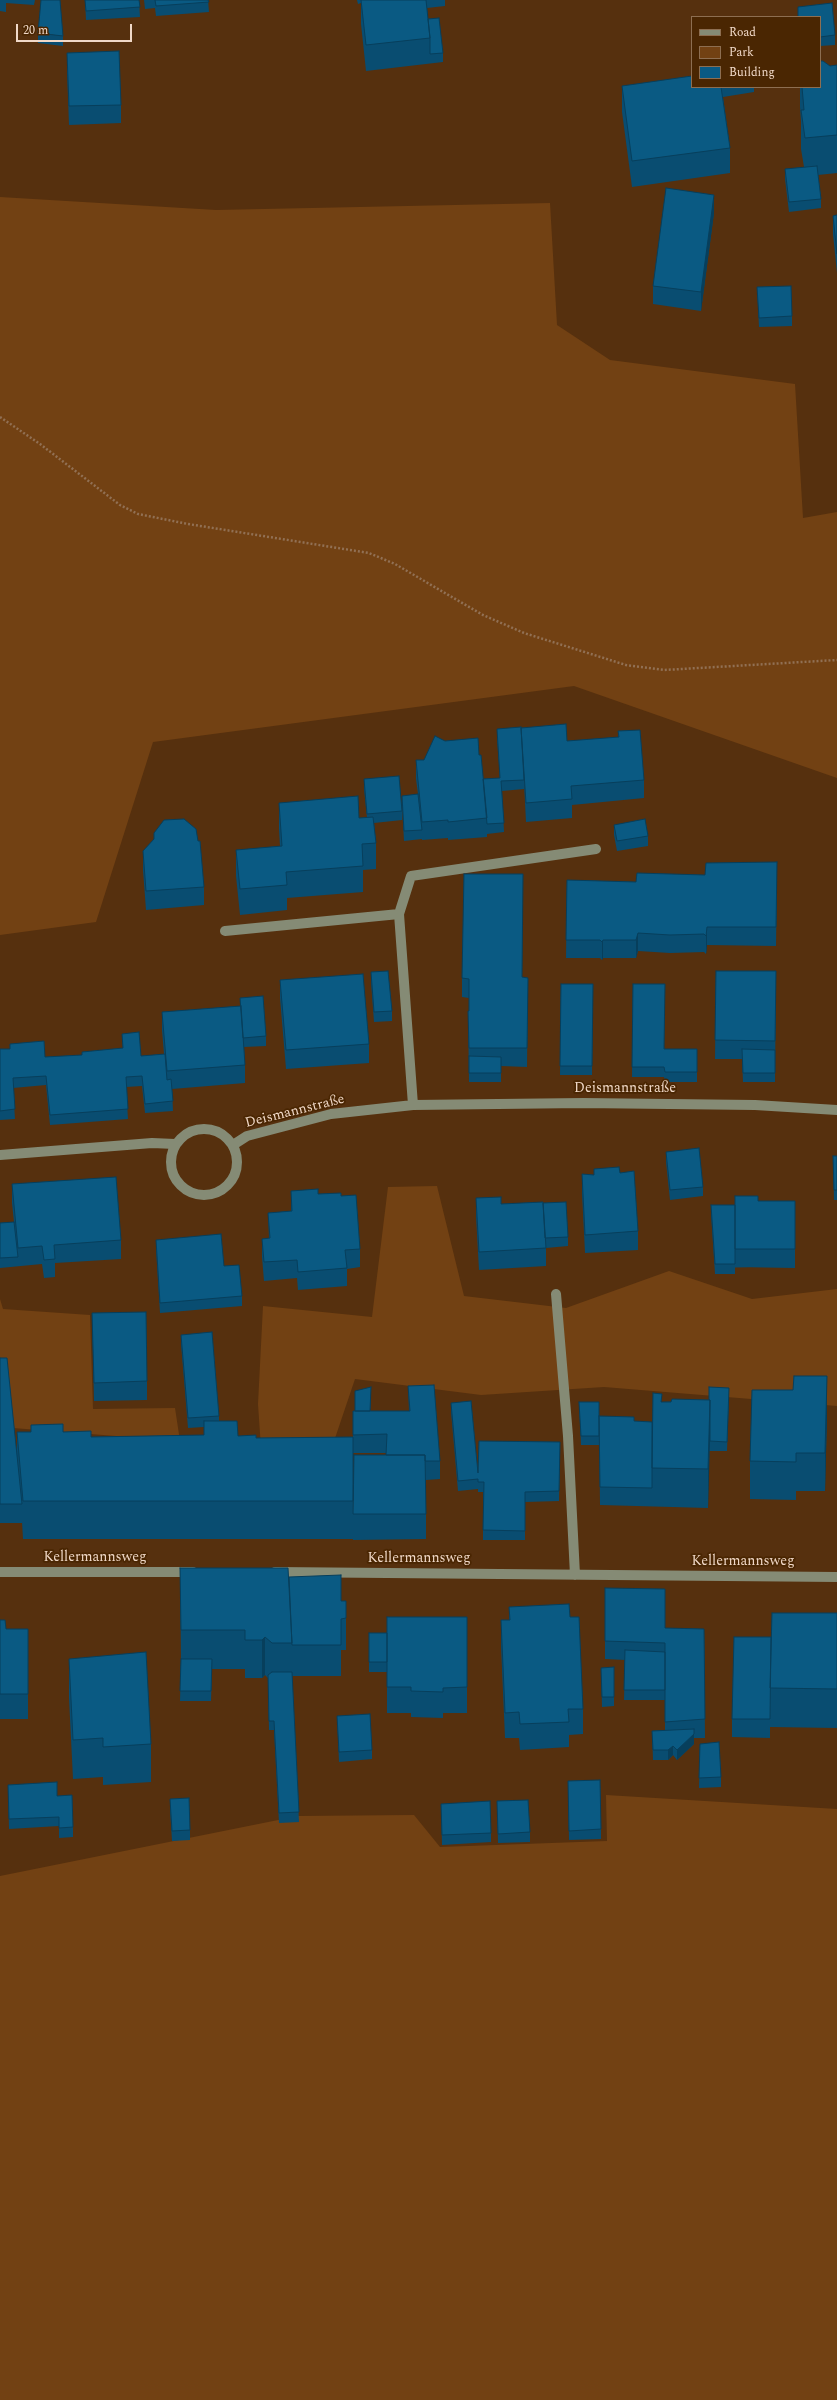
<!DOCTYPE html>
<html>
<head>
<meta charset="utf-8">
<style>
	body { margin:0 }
	#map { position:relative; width:837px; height:2400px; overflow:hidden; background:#56300e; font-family:Spectral,serif }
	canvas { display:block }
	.legend { position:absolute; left:691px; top:16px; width:130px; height:72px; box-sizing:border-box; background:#4a2602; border:1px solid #8d6e51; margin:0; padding:5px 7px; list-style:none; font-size:12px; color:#f1d9c8 }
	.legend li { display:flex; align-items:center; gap:8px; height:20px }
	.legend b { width:20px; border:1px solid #8d6e51 }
	.scale { position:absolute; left:16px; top:24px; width:116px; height:18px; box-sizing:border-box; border:2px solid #f1d9c8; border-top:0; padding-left:5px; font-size:12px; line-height:14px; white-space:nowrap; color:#f1d9c8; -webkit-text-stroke:3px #4a2602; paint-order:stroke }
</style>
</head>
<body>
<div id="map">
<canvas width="837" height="2400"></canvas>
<ul class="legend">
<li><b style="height:5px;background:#858b75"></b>Road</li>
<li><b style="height:11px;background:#724113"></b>Park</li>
<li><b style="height:11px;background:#0a5a83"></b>Building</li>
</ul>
<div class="scale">20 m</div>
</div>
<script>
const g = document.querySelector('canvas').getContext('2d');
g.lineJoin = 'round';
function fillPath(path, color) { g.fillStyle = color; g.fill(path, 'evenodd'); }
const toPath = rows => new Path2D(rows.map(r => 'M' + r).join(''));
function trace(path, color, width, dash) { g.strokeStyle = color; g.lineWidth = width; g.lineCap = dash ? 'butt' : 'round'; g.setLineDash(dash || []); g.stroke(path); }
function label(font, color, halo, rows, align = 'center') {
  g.font = font + ' Spectral,serif'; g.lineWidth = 3.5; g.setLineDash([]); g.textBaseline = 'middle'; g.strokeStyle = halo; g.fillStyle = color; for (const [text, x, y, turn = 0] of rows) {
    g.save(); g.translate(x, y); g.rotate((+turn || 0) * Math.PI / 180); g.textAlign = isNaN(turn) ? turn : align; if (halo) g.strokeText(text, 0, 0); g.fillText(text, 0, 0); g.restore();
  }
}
const green = toPath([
	[0,197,216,210,550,203,557,325,610,360,795,384,803,518,837,512,837,778,574,686,153,742,96,922,0,935],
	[437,1186,464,1296,566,1308,669,1271,752,1299,837,1289,837,1406,604,1387,481,1395,355,1379,328,1459,261,1448,258,1404,263,1306,372,1317,388,1187],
	[0,1299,3,1309,90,1315,93,1409,175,1408,180,1441,0,1427],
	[606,1795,837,1809,837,2400,0,2400,0,1876,298,1816,414,1815,440,1847,607,1841]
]);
const path = toPath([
	[0,417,40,444,120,505,138,514,188,524,369,553,395,564,483,615,524,633,626,665,664,670,837,660]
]);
const minor = toPath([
	[225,931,399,914],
	[413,1105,399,914,411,876,596,849],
	'171 1162a33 33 0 1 1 66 0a33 33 0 1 1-66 0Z',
	[233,1145,247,1136,331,1114,413,1105,583,1103,755,1105,837,1110],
	[0,1155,152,1143,175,1144],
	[556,1294,568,1436,575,1575],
	[0,1572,193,1572],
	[275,1572,837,1577]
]);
const wall = toPath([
	[0,0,35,0,34,5,6,3,6,12,0,11],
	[85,0,139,0,140,17,86,20],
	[144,0,208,0,209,12,156,16,155,8,145,9],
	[357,0,445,0,445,6,427,8,428,19,443,53,443,62,366,71,361,24,361,3,358,4],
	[832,3,835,35,835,45,820,46,820,17,798,17,798,7],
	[38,33,63,36,63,46,38,43],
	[67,53,121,105,121,123,69,125,67,71],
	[837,65,837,173,818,175,821,199,821,208,789,212,785,179,785,169,804,167,801,149,801,122,800,107,800,87,820,87,830,66],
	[622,86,754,87,754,92,723,97,730,148,730,173,632,187,622,112],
	[714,213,701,311,653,304,653,286],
	[837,215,837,273,833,234,833,216],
	[757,287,792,316,792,326,759,327],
	[521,728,567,741,618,737,618,731,644,780,644,798,572,805,572,818,526,822,524,783,524,789,502,791,504,832,487,834,487,837,448,840,448,838,422,840,422,839,404,841,402,805,402,796,418,794,416,779,416,760,424,760,445,741,479,755,483,779,500,778,497,739,497,729,521,738],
	[364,779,402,811,402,820,374,823,376,843,376,869,363,870,363,892,287,898,287,910,240,915,236,876,236,850,280,846,279,829,279,803,359,818,367,818,364,789],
	[614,825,648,836,648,846,617,851,614,835],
	[198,841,204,887,204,905,146,910,143,870,143,851],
	[567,880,636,882,777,880,776,946,707,945,706,954,704,952,670,953,638,951,636,958,603,958,602,960,600,958,566,958],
	[716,971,776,971,775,1082,743,1082,742,1059,715,1059],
	[371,972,392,1011,392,1021,374,1022,371,982],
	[522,977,528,978,527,1067,501,1066,501,1082,469,1082,468,1011,469,1011,469,998,462,997,462,978],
	[280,980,369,1044,369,1063,286,1069,280,998],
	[561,984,593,984,592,1075,560,1075],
	[633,984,665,1049,697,1049,697,1082,665,1082,664,1077,632,1077],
	[240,998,266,1036,266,1046,244,1047,245,1065,245,1083,172,1089,173,1111,145,1113,142,1086,126,1087,128,1119,50,1125,46,1085,13,1088,15,1119,0,1120,0,1049,45,1057,82,1055,82,1052,123,1049,122,1034,141,1056,164,1054,162,1030,162,1012,240,1006],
	[666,1152,703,1187,703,1196,670,1200,666,1162],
	[833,1156,837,1156,837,1200,834,1200],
	[582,1174,594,1175,638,1231,638,1250,585,1253,582,1193],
	[12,1184,121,1240,121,1259,55,1263,55,1277,44,1278,42,1264,0,1268,0,1223,14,1222,12,1203],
	[291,1191,318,1194,341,1196,360,1249,360,1267,347,1269,347,1286,298,1290,297,1278,264,1281,262,1257,262,1239,269,1238,268,1213,291,1211],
	[735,1196,758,1201,795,1201,795,1268,735,1267],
	[476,1198,501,1204,543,1203,568,1237,568,1246,546,1248,546,1266,479,1270,476,1216],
	[711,1205,735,1205,735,1274,715,1274,711,1214],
	[156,1240,224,1266,242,1296,242,1306,160,1313,156,1249],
	[92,1313,147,1381,147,1400,94,1401],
	[181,1335,219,1416,219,1421,238,1436,256,1438,353,1437,353,1513,386,1455,386,1453,353,1453,353,1411,355,1411,371,1397,370,1411,409,1411,408,1386,440,1461,440,1479,426,1480,426,1539,353,1540,353,1539,23,1539,22,1522,22,1523,0,1523,0,1358,17,1453,17,1432,63,1432,91,1437,204,1435,204,1427,188,1428,181,1344],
	[729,1397,727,1451,709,1451,708,1508,600,1505,599,1421,599,1445,581,1445,579,1402,599,1416,634,1421,652,1422,662,1402,709,1400],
	[451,1403,478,1473,560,1442,559,1501,525,1502,525,1540,483,1540,483,1492,478,1492,478,1489,458,1491,451,1412],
	[827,1415,825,1491,796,1491,796,1500,750,1499,750,1461],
	[180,1568,289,1577,341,1601,346,1618,346,1650,341,1650,341,1676,292,1676,299,1822,279,1823,274,1730,269,1730,268,1678,265,1675,262,1678,245,1678,245,1669,212,1669,211,1701,180,1701,181,1661],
	[605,1588,665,1628,704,1629,705,1738,694,1738,694,1744,677,1760,673,1755,668,1760,653,1760,652,1731,665,1730,665,1700,624,1700,625,1660,605,1659],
	[509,1607,570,1617,583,1709,583,1734,569,1735,569,1747,520,1750,519,1738,505,1738,501,1646,501,1620,509,1620],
	[837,1613,837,1728,770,1727,770,1738,732,1737,732,1719,771,1637],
	[467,1617,467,1713,443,1713,443,1718,411,1717,411,1713,387,1713,387,1646,387,1672,369,1672,369,1633,387,1633],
	[0,1620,6,1629,28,1629,28,1719,0,1719],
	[69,1659,151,1744,151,1782,103,1785,103,1777,73,1779,69,1698],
	[614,1667,614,1706,602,1707,601,1668],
	[337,1716,372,1750,372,1759,339,1762],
	[700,1744,721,1777,721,1787,699,1788],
	[568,1781,601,1829,601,1839,569,1840],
	[8,1785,57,1796,73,1827,73,1837,59,1838,59,1826,9,1829],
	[170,1799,190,1830,190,1840,172,1841,170,1809],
	[497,1801,530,1832,530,1842,498,1843],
	[441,1804,491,1833,491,1842,442,1845]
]);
const shadedWall = toPath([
	[714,195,714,213,701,311,701,292],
	[707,927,707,945,706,954,706,936],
	[638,933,638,951,636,958,636,940],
	[603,940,603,958,602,960,602,942],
	[827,1376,827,1415,825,1491,825,1453],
	[710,1400,710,1441,708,1508,708,1469],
	[265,1637,265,1675,262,1678,262,1640],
	[694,1734,694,1744,677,1760,677,1750],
	[673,1746,673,1755,668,1760,668,1750]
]);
const building = toPath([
	[41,0,60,0,63,36,38,33,41,0],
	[85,0,139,0,140,7,86,11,85,0],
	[155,0,208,0,209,2,156,6,155,0],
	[361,0,426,0,430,38,366,45,361,0],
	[832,3,835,35,820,37,820,17,798,17,798,7,832,3],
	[439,18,443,53,430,54,430,38,428,19,439,18],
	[119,51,121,105,69,106,67,53,119,51],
	[820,61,823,61,830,66,837,65,837,135,805,138,801,110,804,110,802,87,820,87,820,61],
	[692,76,692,87,721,87,730,148,632,161,622,86,692,76],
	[817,166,821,199,789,202,785,169,817,166],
	[666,188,714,195,701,292,653,286,666,188],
	[837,215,837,254,833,216,837,215],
	[791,286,792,316,759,318,757,287,791,286],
	[566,724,567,741,619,737,618,731,640,730,644,780,571,786,572,799,526,803,521,728,566,724],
	[521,727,524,780,501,781,504,823,487,824,483,779,500,778,497,729,521,727],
	[435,736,445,741,478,738,479,755,481,755,487,818,448,822,448,820,422,822,416,760,424,760,435,736],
	[399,776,402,811,367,814,364,779,399,776],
	[418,794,422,830,404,831,402,796,418,794],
	[358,796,359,818,373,817,376,843,362,844,363,866,286,872,287,885,240,889,236,850,282,846,279,803,358,796],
	[184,819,196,829,198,841,200,841,204,887,146,891,143,851,154,839,154,833,164,820,184,819],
	[645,819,648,836,617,841,614,825,645,819],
	[777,862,776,927,707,927,706,936,704,934,670,935,638,933,636,940,603,940,602,942,600,940,566,940,567,880,636,882,637,873,705,875,706,863,777,862],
	[464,874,523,874,522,977,528,978,527,1048,469,1048,468,1011,469,1011,469,979,462,978,464,874],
	[388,971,392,1011,374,1012,371,972,388,971],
	[716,971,776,971,775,1041,715,1040,716,971],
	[363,974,369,1044,286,1050,280,980,363,974],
	[561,984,593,984,592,1066,560,1066,561,984],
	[633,984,665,984,664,1049,697,1049,697,1072,665,1072,664,1067,632,1067,633,984],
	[263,996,266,1036,243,1038,240,998,263,996],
	[241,1006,245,1065,167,1071,162,1012,241,1006],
	[139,1032,141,1056,165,1054,167,1080,171,1079,173,1101,145,1104,142,1076,126,1077,128,1109,50,1115,46,1076,13,1078,15,1109,0,1111,0,1049,10,1049,10,1044,44,1041,45,1057,82,1055,82,1052,123,1048,122,1034,139,1032],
	[742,1049,775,1050,775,1073,743,1073,742,1049],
	[469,1056,501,1057,501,1073,469,1073,469,1056],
	[699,1148,703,1187,670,1190,666,1152,699,1148],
	[833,1156,837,1156,837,1190,834,1190,833,1156],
	[619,1167,620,1173,634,1171,638,1231,585,1235,582,1174,594,1175,594,1169,619,1167],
	[116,1177,121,1240,54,1245,55,1259,44,1260,42,1246,18,1248,12,1184,116,1177],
	[318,1189,318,1194,341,1193,341,1196,356,1195,360,1249,345,1250,347,1268,298,1272,297,1260,264,1262,262,1239,270,1238,268,1213,292,1211,291,1191,318,1189],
	[735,1196,758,1196,758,1201,795,1201,795,1249,735,1249,735,1196],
	[501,1197,501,1204,543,1202,546,1248,479,1252,476,1198,501,1197],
	[566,1202,568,1237,545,1238,543,1203,566,1202],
	[711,1205,735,1205,735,1264,715,1264,711,1205],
	[14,1222,18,1257,0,1258,0,1223,14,1222],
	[221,1234,224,1266,239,1265,242,1296,160,1303,156,1240,221,1234],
	[146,1312,147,1381,94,1383,92,1313,146,1312],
	[212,1332,219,1416,188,1418,181,1335,212,1332],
	[0,1358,7,1358,22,1504,0,1504,0,1358],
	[794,1376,827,1376,825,1453,796,1453,796,1462,750,1461,752,1390,793,1390,794,1376],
	[434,1385,440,1461,425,1461,425,1455,386,1455,387,1434,353,1435,353,1411,410,1411,408,1386,434,1385],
	[371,1387,370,1411,355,1411,355,1391,371,1387],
	[709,1387,729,1388,727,1442,710,1441,710,1400,709,1400,709,1387],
	[653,1393,662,1394,661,1402,671,1402,672,1399,710,1400,708,1469,652,1468,653,1393],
	[471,1401,478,1473,479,1441,560,1442,559,1491,525,1492,525,1531,483,1530,484,1482,478,1482,478,1479,458,1481,451,1403,471,1401],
	[579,1402,599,1402,599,1436,581,1436,579,1402],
	[599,1416,634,1417,634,1421,652,1422,652,1488,600,1487,599,1416],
	[204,1421,237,1421,238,1436,256,1435,256,1438,353,1437,353,1501,23,1501,17,1432,31,1432,31,1425,63,1424,63,1432,91,1431,91,1437,204,1435,204,1421],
	[354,1455,425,1455,426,1514,353,1514,354,1455],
	[180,1568,288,1568,292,1643,272,1643,265,1637,262,1640,245,1640,245,1630,181,1630,180,1568],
	[341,1575,341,1601,346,1601,346,1618,341,1619,341,1645,292,1645,289,1577,341,1575],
	[605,1588,665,1589,665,1628,704,1629,705,1719,665,1722,665,1643,605,1641,605,1588],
	[569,1604,570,1617,579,1617,583,1709,568,1709,569,1722,520,1724,519,1712,505,1713,501,1620,510,1620,509,1607,569,1604],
	[772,1613,837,1613,837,1689,770,1688,772,1613],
	[387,1617,467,1617,467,1687,443,1688,443,1692,411,1691,411,1687,387,1687,387,1617],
	[0,1620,5,1620,6,1629,28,1629,28,1694,0,1694,0,1620],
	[369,1633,387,1633,387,1662,369,1662,369,1633],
	[734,1637,771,1637,770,1719,732,1719,734,1637],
	[625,1650,665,1652,665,1690,624,1690,625,1650],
	[146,1652,151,1744,103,1747,103,1738,73,1740,69,1659,146,1652],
	[181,1659,212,1659,211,1691,180,1691,181,1659],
	[614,1667,614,1697,602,1697,601,1668,614,1667],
	[272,1672,292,1672,299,1812,279,1813,274,1721,269,1721,268,1675,272,1672],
	[370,1714,372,1750,339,1752,337,1716,370,1714],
	[694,1729,694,1734,677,1750,673,1746,668,1750,653,1750,652,1731,694,1729],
	[719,1742,721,1777,699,1778,700,1744,719,1742],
	[600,1780,601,1829,569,1831,568,1781,600,1780],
	[57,1782,57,1796,72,1795,73,1827,59,1828,59,1817,9,1819,8,1785,57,1782],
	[189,1798,190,1830,172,1831,170,1799,189,1798],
	[528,1800,530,1832,498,1834,497,1801,528,1800],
	[490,1801,491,1833,442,1835,441,1804,490,1801]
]);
const streetNames = [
	["Deismannstraße",625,1089],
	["Deismannstraße",295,1112,-14],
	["Kellermannsweg",95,1558],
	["Kellermannsweg",419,1559],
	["Kellermannsweg",743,1562]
];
fillPath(green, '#724113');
trace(path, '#917054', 2.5, [2, 2]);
trace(minor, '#858b75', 10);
fillPath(wall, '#094d71');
fillPath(shadedWall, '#073f5c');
fillPath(building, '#0a5a83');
trace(building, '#073f5c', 1);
label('14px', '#f1d9c8', '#4a2602', streetNames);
</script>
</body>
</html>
